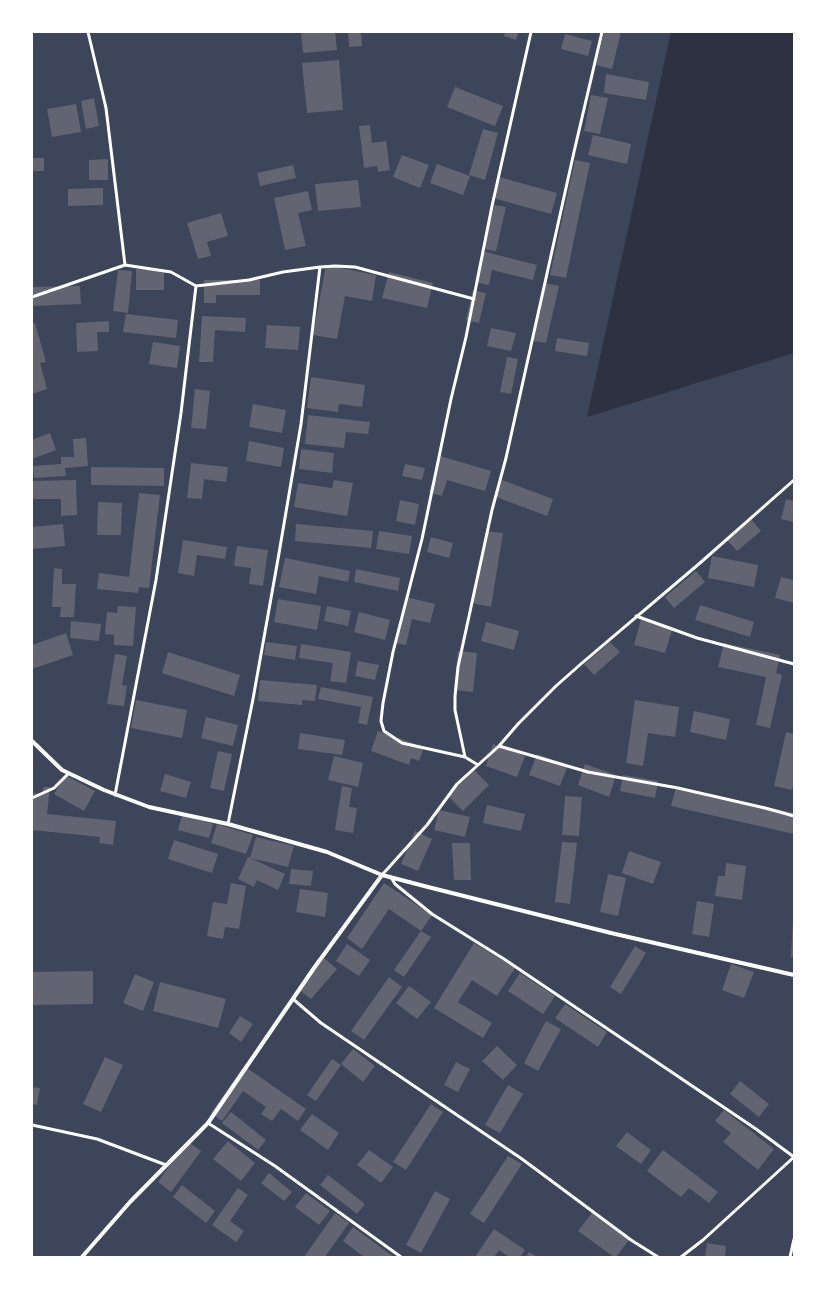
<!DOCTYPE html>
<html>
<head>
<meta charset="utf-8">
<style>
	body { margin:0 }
	#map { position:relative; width:826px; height:1289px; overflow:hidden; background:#2d3142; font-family:Overpass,sans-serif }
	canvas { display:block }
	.frame { position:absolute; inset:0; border:33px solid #fff; pointer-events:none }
</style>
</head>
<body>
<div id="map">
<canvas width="826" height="1289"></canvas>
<div class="frame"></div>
</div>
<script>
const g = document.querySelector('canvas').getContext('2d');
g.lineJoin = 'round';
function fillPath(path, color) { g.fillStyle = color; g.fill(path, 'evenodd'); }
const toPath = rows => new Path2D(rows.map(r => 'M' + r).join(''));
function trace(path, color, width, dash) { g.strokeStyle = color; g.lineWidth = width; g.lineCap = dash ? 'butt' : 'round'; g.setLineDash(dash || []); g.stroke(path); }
const green = toPath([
	[32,32,671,32,587,417,794,353,794,1257,32,1257]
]);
const building = toPath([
	[301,32,335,32,337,50,303,53],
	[348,32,361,32,362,46,349,47],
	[505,32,519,32,516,40,504,36],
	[604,32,621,32,612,69,596,65],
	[565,34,592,41,588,56,561,49],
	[339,60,343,110,307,113,302,63],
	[606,74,649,82,646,100,604,93],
	[455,87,503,106,495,126,447,107],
	[591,95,608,98,600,134,584,131],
	[94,98,99,126,86,129,81,101],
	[76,104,81,132,52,137,47,109],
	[370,125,372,143,386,141,390,170,378,172,377,166,364,168,359,126],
	[483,129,498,133,485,180,469,175],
	[593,135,631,144,627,164,588,155],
	[402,155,429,165,420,188,393,177],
	[32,158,44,158,44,171,32,171],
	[108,159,108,180,89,180,89,160],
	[575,160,590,163,566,278,550,275],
	[437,164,470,176,463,195,430,183],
	[293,165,296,178,260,186,257,173],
	[499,177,557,193,551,214,493,198],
	[358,180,361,207,318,211,315,184],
	[103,188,103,205,68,206,68,189],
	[308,191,312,210,298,213,306,246,285,250,274,198],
	[494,205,506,207,496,251,484,249],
	[221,213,228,236,207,242,211,256,198,259,187,223],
	[482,251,537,265,533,280,492,270,489,285,475,282],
	[326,265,376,275,372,301,345,296,337,339,313,335],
	[136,269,164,269,164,290,136,290],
	[118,270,132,271,128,313,113,311],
	[389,272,433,283,427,308,382,298],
	[204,280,260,280,260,295,216,295,216,303,204,303],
	[545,283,559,286,546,343,533,341],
	[80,286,81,304,32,306,32,287],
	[473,290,486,293,479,323,466,320],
	[126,314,178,320,176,338,123,332],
	[202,316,246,318,245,332,215,330,213,362,199,362],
	[109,321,109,332,97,332,98,351,77,352,76,323],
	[35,323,46,362,40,363,47,389,32,394,32,324],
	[267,325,300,327,298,350,265,348],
	[491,328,516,333,511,351,487,346],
	[557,338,589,343,587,356,555,351],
	[153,342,180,346,177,368,149,364],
	[507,357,518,359,511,394,500,392],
	[311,377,365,385,362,407,339,404,338,412,307,408],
	[195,389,210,391,206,429,191,428],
	[253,404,286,410,282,433,249,427],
	[308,415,370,422,368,434,346,432,344,448,305,444],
	[50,433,56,450,32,459,32,440],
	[86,438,88,466,65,468,66,476,34,478,33,466,61,464,61,457,74,457,73,439],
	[249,441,284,448,281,467,246,461],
	[301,449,334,453,332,473,299,469],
	[440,456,491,471,485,491,447,480,442,496,429,492],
	[191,463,228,467,226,482,204,479,202,499,187,498],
	[405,464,425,468,422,480,402,476],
	[91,467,164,468,164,486,91,485],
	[76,480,77,515,61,516,61,499,32,499,32,481],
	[334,480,353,483,347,516,294,507,298,483,332,488],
	[502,480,553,499,547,516,496,497],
	[139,493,160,495,149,588,139,587,138,593,97,589,99,573,129,577],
	[786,499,794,501,794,522,781,519],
	[400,500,419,504,415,525,396,521],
	[98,502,122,503,121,535,97,535],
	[751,519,761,531,737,551,727,540],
	[63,524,65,546,32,549,32,527],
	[296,524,373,531,371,548,295,541],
	[379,531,412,536,409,554,376,549],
	[486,531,503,533,491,607,472,603],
	[431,537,453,543,449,558,427,552],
	[183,540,227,547,225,559,197,555,194,576,178,573],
	[237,546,268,550,263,586,249,584,251,568,234,566],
	[712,556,758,565,754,587,708,578],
	[285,558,350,571,348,582,319,576,316,594,279,587],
	[54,568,62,569,62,584,76,584,74,617,60,617,61,607,52,607],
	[356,569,400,578,398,591,354,582],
	[696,571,705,582,674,608,665,597],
	[781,577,794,580,794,603,775,598],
	[406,597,435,604,430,623,412,619,406,645,396,643],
	[278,599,321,606,317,630,274,622],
	[700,605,754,622,750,637,695,620],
	[118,606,136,607,133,646,114,645,114,635,105,634,107,612,117,613],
	[327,606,351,611,348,626,324,621],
	[359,612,390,620,385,640,354,632],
	[641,619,673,627,665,653,634,645],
	[71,621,101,624,99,641,70,638],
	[486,622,519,631,514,650,481,641],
	[66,633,73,655,32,669,32,645],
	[266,642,297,646,295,660,264,655],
	[610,642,620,652,594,675,584,664],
	[724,643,780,655,776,673,782,675,770,728,756,725,766,677,718,667],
	[301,644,351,652,346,683,330,681,333,663,299,658],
	[458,651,477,653,473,692,454,690],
	[168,652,240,675,234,696,162,673],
	[115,654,127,656,122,685,127,686,124,706,107,704],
	[358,661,379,665,375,680,355,676],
	[260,680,317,685,315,701,302,700,302,705,258,701],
	[321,687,373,697,367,725,358,723,361,707,318,699],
	[136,700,187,710,182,738,131,728],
	[635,700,679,707,675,737,648,733,643,766,626,763],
	[694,711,730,719,726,740,690,732],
	[206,717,238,725,233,746,201,738],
	[378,731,424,747,419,761,411,758,409,765,371,751],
	[786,732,794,734,794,780,792,790,774,786],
	[300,733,345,740,342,755,298,749],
	[493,744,525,756,517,777,486,766],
	[218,751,232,754,224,791,210,788],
	[537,754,568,765,560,786,529,775],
	[334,756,363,763,358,787,328,780],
	[585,764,616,775,609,797,578,785],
	[473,769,489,785,463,811,447,795],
	[165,774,191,782,186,798,160,791],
	[65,775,95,791,84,811,54,794],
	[623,775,658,781,655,798,620,791],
	[342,786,352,788,349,807,357,808,353,833,335,830],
	[43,787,50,787,47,814,116,821,113,845,99,843,100,837,32,830,32,793,43,794],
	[676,787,794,813,794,834,671,806],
	[565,796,582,797,579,836,562,835],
	[487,805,525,814,521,831,483,823],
	[439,810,470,817,465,837,434,830],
	[182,815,213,824,209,838,178,830],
	[217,824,253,835,246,854,211,843],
	[415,831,432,839,418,871,401,864],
	[256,837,294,846,288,867,250,858,285,874,278,890,257,880,254,887,238,879,248,857,250,858],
	[174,840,218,854,212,873,168,859],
	[562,842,577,843,570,904,555,902],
	[452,843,470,843,471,880,454,880],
	[629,851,661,862,653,884,622,873],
	[726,863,746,866,742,900,715,896,718,876,725,876],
	[291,869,313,871,311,886,289,884],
	[608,874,626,878,618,916,600,912],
	[231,883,246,886,239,929,225,927,223,939,207,936,213,902,227,904],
	[384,883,432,915,421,931,389,909,362,949,347,938],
	[300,889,328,893,325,917,296,912],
	[697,901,714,904,709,937,692,934],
	[793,920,794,920,794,957,791,957],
	[421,931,431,937,404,977,394,970],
	[474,943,515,968,497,996,472,980,458,1002,492,1023,483,1038,434,1008],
	[347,944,370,960,359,976,336,961],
	[635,946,646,953,621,994,610,987],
	[324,958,337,969,311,999,298,989],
	[731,964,754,972,744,998,722,990],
	[93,971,93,1004,32,1005,32,972],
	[520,973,555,996,543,1014,508,991],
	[135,974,154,982,143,1011,123,1003],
	[389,977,402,987,364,1040,351,1031],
	[160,982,226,999,218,1028,153,1011],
	[409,986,431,1002,417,1019,396,1003],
	[565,1004,607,1032,598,1047,555,1018],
	[240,1016,253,1024,241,1042,229,1033],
	[546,1021,561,1029,538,1071,524,1063],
	[497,1046,517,1065,503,1080,482,1061],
	[353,1049,375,1066,363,1082,341,1064],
	[105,1057,123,1065,101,1112,83,1104],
	[332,1059,341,1065,316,1101,307,1095],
	[456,1062,470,1069,458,1092,444,1085],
	[244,1066,306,1109,298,1121,281,1109,272,1121,261,1114,266,1107,243,1091,222,1121,211,1113],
	[740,1081,769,1104,759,1117,730,1094],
	[508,1085,523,1094,500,1133,485,1125],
	[32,1087,40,1088,37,1105,32,1104],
	[431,1104,443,1112,406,1170,393,1162],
	[724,1110,774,1149,758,1170,723,1142,731,1133,715,1121],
	[231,1112,266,1140,258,1150,222,1123],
	[312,1114,339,1133,328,1150,300,1130],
	[627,1132,651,1150,641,1164,616,1146],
	[187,1141,201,1151,171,1192,158,1182],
	[228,1141,255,1163,241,1181,213,1159],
	[369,1150,393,1167,381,1183,357,1165],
	[663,1150,718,1192,709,1203,689,1188,681,1197,647,1171],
	[508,1156,522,1164,484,1223,470,1214],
	[269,1173,292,1192,284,1201,261,1183],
	[328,1175,365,1204,357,1214,320,1185],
	[182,1185,215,1211,206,1223,173,1197],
	[238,1188,248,1195,230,1221,244,1231,236,1242,212,1225],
	[435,1191,450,1199,421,1253,406,1245],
	[306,1193,330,1211,319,1225,295,1207],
	[335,1213,349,1223,325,1257,304,1257],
	[592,1213,629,1240,616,1257,614,1257,578,1231],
	[353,1227,394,1257,364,1257,343,1241],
	[494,1229,525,1250,520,1257,509,1257,499,1250,494,1257,475,1257],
	[707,1243,726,1246,725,1257,705,1257],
	[529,1252,537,1257,526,1257]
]);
const service = toPath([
	[88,32,106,108,125,265],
	[320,267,335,266,355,267,474,299],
	[32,297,125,265,171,272,196,286,249,280,283,272,320,267,301,424,278,559,253,699,228,824],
	[636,616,697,638,794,664],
	[499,746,588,772,678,788,765,808,794,816],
	[465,757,455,710,455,696,458,667,492,510,506,458,574,152,602,32],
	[478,765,465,757,402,743,384,731,381,721,383,703,393,652,422,539,451,399,466,337,492,206,531,32],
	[115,795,156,580,181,413,196,286],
	[32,798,54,788,69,773],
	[382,875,427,825,457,784,499,746,518,724,556,686,582,663,700,563,794,480],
	[391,877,395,884,432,914,504,959,756,1129,794,1157,703,1240,681,1257],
	[293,999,321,1023,522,1159,631,1240,658,1257],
	[208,1123,275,1166,401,1257],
	[32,1125,97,1139,166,1165],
	[790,1257,794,1239]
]);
const minor = toPath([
	[32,741,62,770,104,790,149,807,228,824,327,852,382,875,428,887,611,933,794,975],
	[82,1257,130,1202,208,1123,314,968,382,875]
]);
fillPath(green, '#3c4559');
fillPath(building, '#626471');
trace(service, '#fff', 3);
trace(minor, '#fff', 4);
</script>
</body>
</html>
